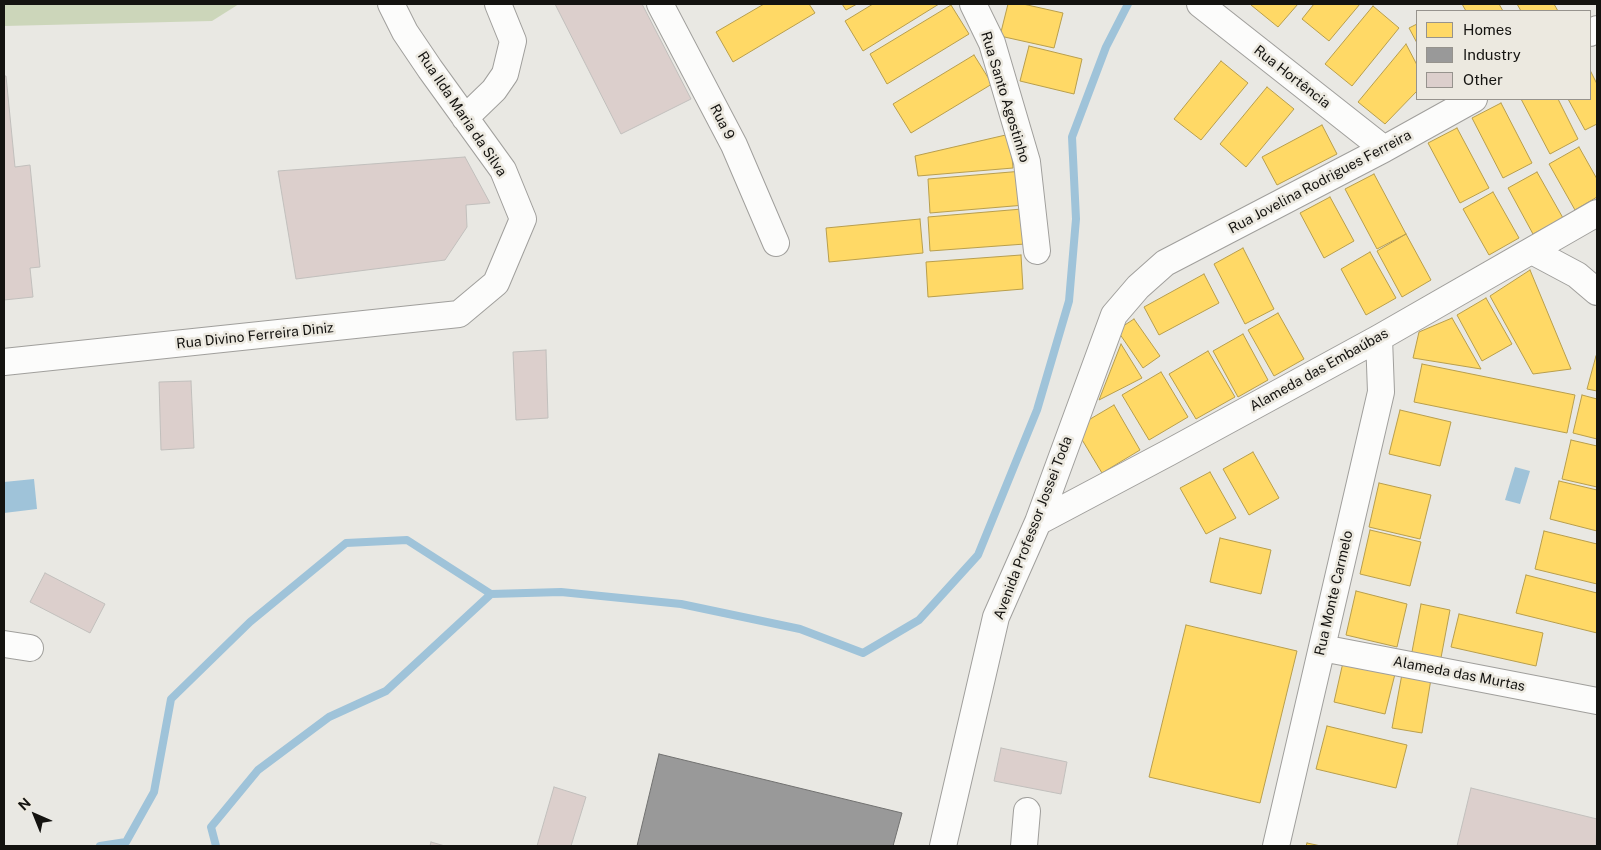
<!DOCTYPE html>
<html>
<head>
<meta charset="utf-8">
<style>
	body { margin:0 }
	#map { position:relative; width:1601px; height:850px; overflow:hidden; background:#e9e8e3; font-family:"Public Sans",sans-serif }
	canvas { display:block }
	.frame { position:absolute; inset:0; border:5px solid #141310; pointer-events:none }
	.legend { position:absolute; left:1416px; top:10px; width:175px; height:90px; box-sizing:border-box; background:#ece9e0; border:1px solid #96938d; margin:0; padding:6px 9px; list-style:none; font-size:15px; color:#141310 }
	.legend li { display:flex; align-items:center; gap:10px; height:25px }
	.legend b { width:25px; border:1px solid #96938d }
	.north { position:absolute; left:10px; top:790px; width:50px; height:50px; -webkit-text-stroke:4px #ece9e0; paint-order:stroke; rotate:316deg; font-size:14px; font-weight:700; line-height:20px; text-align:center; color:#141310 }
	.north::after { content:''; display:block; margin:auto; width:18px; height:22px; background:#141310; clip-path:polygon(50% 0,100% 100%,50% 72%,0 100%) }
</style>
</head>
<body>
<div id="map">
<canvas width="1601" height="850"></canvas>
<div class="frame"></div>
<ul class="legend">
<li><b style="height:14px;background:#ffd966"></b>Homes</li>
<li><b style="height:14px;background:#999"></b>Industry</li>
<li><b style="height:14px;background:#dccfcc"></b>Other</li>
</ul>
<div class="north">N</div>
</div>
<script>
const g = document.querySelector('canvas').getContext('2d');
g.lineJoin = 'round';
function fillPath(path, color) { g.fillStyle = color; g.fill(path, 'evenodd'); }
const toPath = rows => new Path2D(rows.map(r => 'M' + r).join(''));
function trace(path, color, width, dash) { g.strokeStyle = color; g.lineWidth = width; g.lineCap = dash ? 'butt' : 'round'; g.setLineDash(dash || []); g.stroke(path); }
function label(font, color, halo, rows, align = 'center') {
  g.font = font + ' "Public Sans",sans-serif'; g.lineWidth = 5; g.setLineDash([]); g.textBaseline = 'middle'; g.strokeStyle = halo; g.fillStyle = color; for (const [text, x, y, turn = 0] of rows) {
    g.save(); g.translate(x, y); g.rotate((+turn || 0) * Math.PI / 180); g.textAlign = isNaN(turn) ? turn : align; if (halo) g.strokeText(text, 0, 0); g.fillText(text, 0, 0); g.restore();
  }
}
const green = toPath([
	[4,4,239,4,212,21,4,26]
]);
const water = toPath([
	[1515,467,1530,471,1520,504,1505,500],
	[34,479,37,509,4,513,4,482]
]);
const homes = toPath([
	[764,4,809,4,815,13,733,62,716,32,764,4],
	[842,4,857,4,846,10,842,4],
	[873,4,939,4,863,51,845,21,873,4],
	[1008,4,1023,4,1063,13,1054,48,1000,36,1008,4],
	[1252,4,1298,4,1278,27,1251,5,1252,4],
	[1314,4,1360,4,1329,41,1302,19,1314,4],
	[1462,4,1499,4,1503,11,1466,11,1462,4],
	[1517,4,1554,4,1558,11,1521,11,1517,4],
	[951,5,969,34,887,84,870,54,951,5],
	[1373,6,1399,28,1352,86,1325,64,1373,6],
	[1417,24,1417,43,1409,28,1417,24],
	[1406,44,1417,65,1417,91,1385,124,1358,102,1406,44],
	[1029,46,1082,59,1074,94,1020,81,1029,46],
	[974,55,992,84,911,133,893,104,974,55],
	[1221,61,1248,83,1201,140,1174,119,1221,61],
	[1590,70,1597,84,1597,124,1585,130,1568,99,1590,99,1590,70],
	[1267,87,1294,109,1246,167,1220,144,1267,87],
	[1521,99,1558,99,1578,139,1550,154,1521,99],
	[1501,103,1532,163,1503,178,1472,118,1501,103],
	[1322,125,1337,154,1277,185,1262,157,1322,125],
	[1457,128,1489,188,1460,203,1428,143,1457,128],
	[1010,134,1013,168,918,176,915,156,1010,134],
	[1579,147,1597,179,1597,197,1575,210,1549,164,1579,147],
	[1023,171,1025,205,930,213,928,179,1023,171],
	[1537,172,1563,218,1533,234,1508,188,1537,172],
	[1374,174,1406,234,1377,249,1345,189,1374,174],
	[1493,192,1519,238,1489,255,1463,209,1493,192],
	[1330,197,1354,241,1324,258,1300,213,1330,197],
	[1022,209,1025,244,930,251,928,217,1022,209],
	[920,219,923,253,829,262,826,228,920,219],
	[1406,234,1431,280,1402,297,1377,251,1406,234],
	[1243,248,1274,309,1245,324,1214,264,1243,248],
	[1370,252,1396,298,1366,315,1341,269,1370,252],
	[1021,255,1023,289,928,297,926,262,1021,255],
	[1530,270,1571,369,1533,374,1490,296,1530,270],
	[1204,274,1219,303,1159,335,1144,307,1204,274],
	[1486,298,1512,344,1482,361,1457,315,1486,298],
	[1278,313,1304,359,1274,376,1248,330,1278,313],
	[1452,318,1481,369,1413,358,1419,332,1452,318],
	[1134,319,1160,356,1143,368,1117,330,1134,319],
	[1243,334,1268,380,1238,397,1213,351,1243,334],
	[1121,344,1142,378,1099,400,1121,344],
	[1208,351,1235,397,1196,419,1169,374,1208,351],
	[1596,356,1597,356,1597,391,1587,389,1596,356],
	[1422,364,1575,395,1567,433,1414,402,1422,364],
	[1161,372,1188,417,1149,440,1122,395,1161,372],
	[1582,395,1597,399,1597,439,1573,433,1582,395],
	[1114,405,1140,450,1102,473,1075,428,1114,405],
	[1400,410,1451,422,1440,466,1389,454,1400,410],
	[1571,440,1597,446,1597,487,1562,479,1571,440],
	[1253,452,1279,498,1249,515,1223,469,1253,452],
	[1210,472,1236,518,1206,534,1180,488,1210,472],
	[1559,481,1597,490,1597,531,1550,519,1559,481],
	[1379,483,1431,495,1420,539,1369,527,1379,483],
	[1370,530,1421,542,1410,586,1360,574,1370,530],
	[1544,531,1597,544,1597,584,1535,569,1544,531],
	[1220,538,1271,550,1261,594,1210,582,1220,538],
	[1526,575,1597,593,1597,633,1516,613,1526,575],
	[1356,591,1407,604,1397,647,1346,635,1356,591],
	[1421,604,1450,610,1440,663,1411,657,1421,604],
	[1459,614,1543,633,1536,666,1451,647,1459,614],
	[1186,625,1297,651,1260,803,1149,777,1186,625],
	[1344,658,1396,670,1385,714,1334,702,1344,658],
	[1402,674,1431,679,1422,733,1392,728,1402,674],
	[1327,726,1407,745,1396,788,1316,769,1327,726],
	[1307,843,1321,846,1306,846,1307,843]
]);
const industry = toPath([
	[659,754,902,813,893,846,637,846,659,754]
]);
const stream = toPath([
	[100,846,126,842,154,792,171,699,250,622,346,543,407,540,491,594],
	[216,846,211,827,258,770,329,717,386,691,491,594,561,592,681,604,800,629,863,653,919,620,978,555,1037,410,1069,301,1076,219,1072,137,1106,47,1128,4]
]);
const building = toPath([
	[555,4,642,4,691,99,621,134,555,4],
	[4,76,6,76,15,167,30,165,40,267,30,268,33,297,4,300,4,76],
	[465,157,490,203,466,205,467,227,445,260,296,279,278,171,465,157],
	[546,350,548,418,516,420,513,352,546,350],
	[191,381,194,448,161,450,159,382,191,381],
	[45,573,105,604,90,633,30,602,45,573],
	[1001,748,1067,762,1061,794,994,781,1001,748],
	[554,787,586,797,571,846,537,846,554,787],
	[1471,788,1597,819,1596,846,1457,846,1471,788],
	[431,842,445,846,430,846,431,842]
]);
const minor = toPath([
	[660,4,734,145,776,243],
	[973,4,992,43,1027,162,1037,251],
	[1200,4,1384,149],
	[1590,33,1597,29],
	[465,118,494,90,505,74,513,41,498,4],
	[1532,251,1577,275,1597,292],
	[4,362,459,314,496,283,523,219,503,170,430,69,405,32,391,4],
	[1038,522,1168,453,1379,338,1597,213],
	[4,644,30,648],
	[1322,648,1597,701],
	[943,846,996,617,1038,522,1114,315,1138,287,1165,263,1384,149,1474,99],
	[1024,846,1027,811],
	[1276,846,1381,392,1379,338]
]);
const streetNames = [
	["Rua Hortência",1292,77,38],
	["Rua Santo Agostinho",1005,97,73],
	["Rua Ilda Maria da Silva",462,114,56],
	["Rua 9",722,122,63],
	["Rua Jovelina Rodrigues Ferreira",1320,182,-28],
	["Rua Divino Ferreira Diniz",255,336,-6],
	["Alameda das Embaúbas",1319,370,-29],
	["Avenida Professor Jossei Toda",1033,528,-69],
	["Rua Monte Carmelo",1334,593,-77],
	["Alameda das Murtas",1459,674,11]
];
fillPath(green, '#ccd6ba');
fillPath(water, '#9fc3d9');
fillPath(homes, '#ffd966');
trace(homes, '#b89e4c', 1);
fillPath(industry, '#999');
trace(industry, '#717170', 1);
trace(stream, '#9fc3d9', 8);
fillPath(building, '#dccfcc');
trace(building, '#c1bfbc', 1);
trace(minor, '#a09f9c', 28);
trace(minor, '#fcfcfb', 26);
label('14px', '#141310', '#ece9e0', streetNames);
</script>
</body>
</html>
